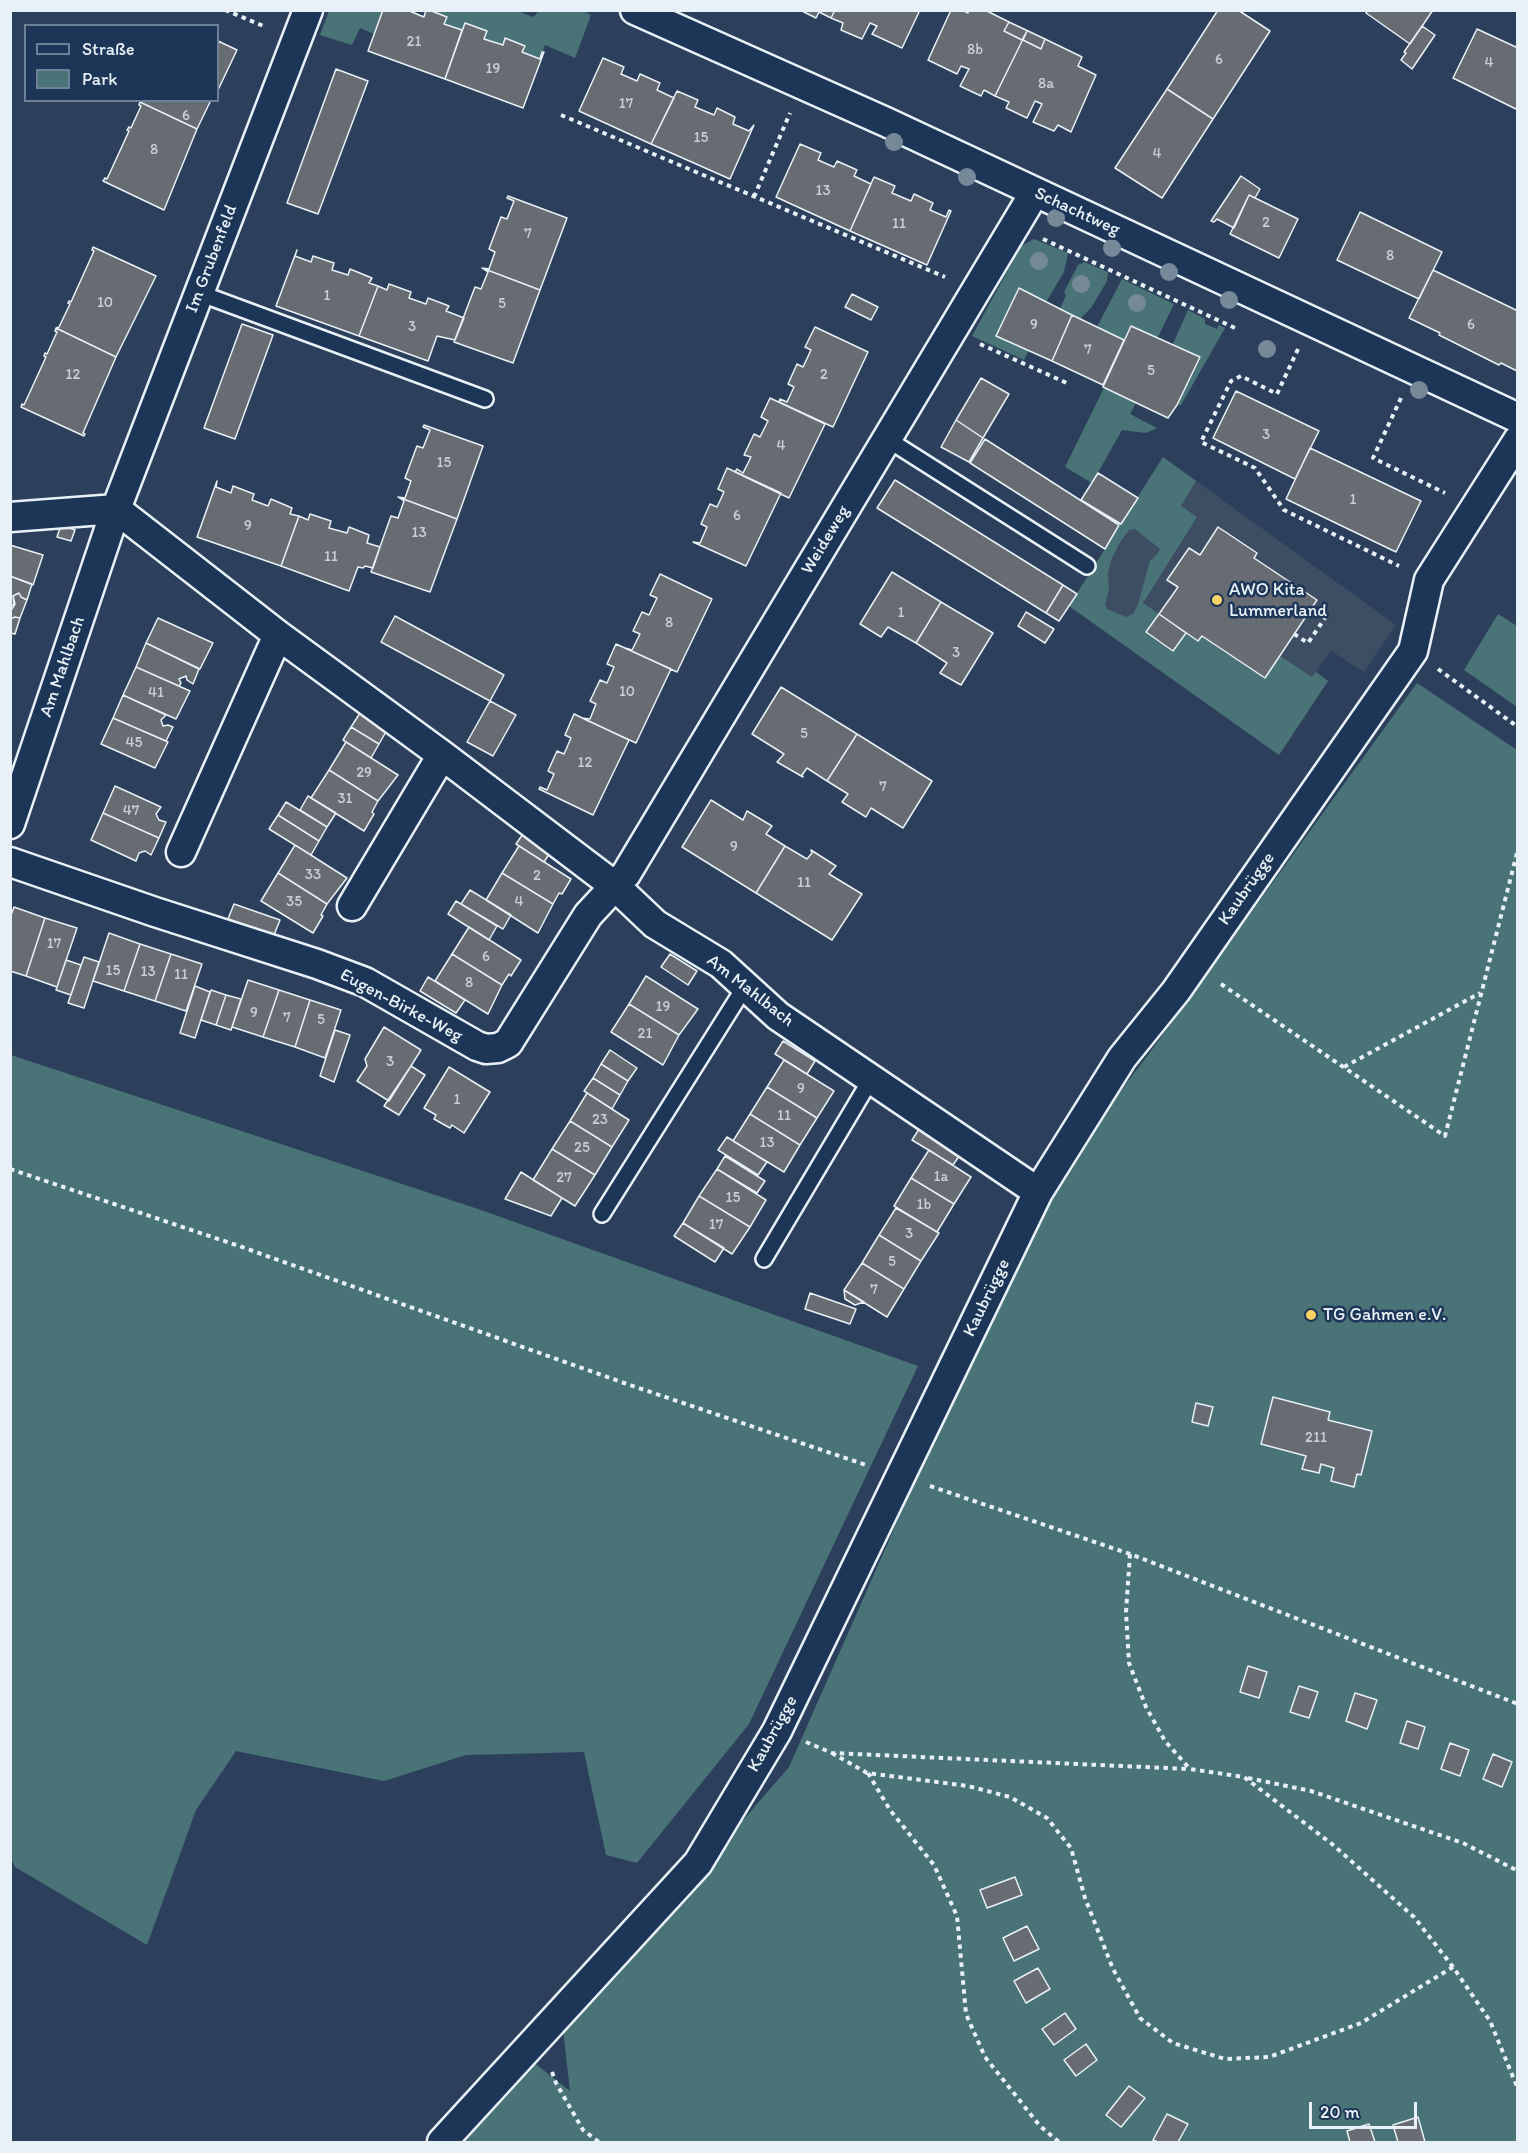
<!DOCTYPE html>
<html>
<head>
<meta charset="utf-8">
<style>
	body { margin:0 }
	#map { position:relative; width:1528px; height:2153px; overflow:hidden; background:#2c405c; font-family:Itim,sans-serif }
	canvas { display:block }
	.frame { position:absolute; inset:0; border:12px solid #e8f1f8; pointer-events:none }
	.legend { position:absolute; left:24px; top:24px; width:195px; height:78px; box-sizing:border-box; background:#1d3557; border:2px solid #6e8097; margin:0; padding:8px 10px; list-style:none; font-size:18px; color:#e8f1f8 }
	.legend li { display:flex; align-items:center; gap:12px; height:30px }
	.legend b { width:30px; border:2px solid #6e8097 }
	.scale { position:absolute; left:1309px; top:2102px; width:108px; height:27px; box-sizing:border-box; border:3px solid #e8f1f8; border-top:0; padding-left:8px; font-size:18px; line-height:21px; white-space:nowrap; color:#e8f1f8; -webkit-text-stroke:4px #1d3557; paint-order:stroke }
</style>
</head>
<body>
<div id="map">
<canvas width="1528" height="2153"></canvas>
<div class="frame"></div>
<ul class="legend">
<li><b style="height:8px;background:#1d3557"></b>Straße</li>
<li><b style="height:16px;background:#4a7377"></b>Park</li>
</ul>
<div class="scale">20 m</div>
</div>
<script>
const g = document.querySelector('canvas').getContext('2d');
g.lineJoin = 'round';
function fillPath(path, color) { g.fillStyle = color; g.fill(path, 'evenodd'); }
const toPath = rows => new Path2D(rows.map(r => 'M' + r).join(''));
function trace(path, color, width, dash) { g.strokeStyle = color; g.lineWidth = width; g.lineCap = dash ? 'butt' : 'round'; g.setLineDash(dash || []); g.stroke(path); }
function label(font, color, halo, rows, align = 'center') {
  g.font = font + ' Itim,sans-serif'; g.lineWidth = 5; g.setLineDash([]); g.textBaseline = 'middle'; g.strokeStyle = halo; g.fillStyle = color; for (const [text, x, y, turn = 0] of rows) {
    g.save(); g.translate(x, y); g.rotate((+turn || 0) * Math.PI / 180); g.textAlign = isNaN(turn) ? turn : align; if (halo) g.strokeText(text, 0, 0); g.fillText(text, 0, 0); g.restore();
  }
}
const built = toPath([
	[1163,457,1396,625,1364,672,1331,651,1316,672,1328,681,1279,755,1069,606]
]);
const green = toPath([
	[540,10,583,11,591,15,575,58,545,45,540,59,522,52,525,46,506,39,503,45,484,39,486,31,465,23,462,30,444,24,447,17,429,11,518,11,533,17],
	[329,11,383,11,374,34,360,28,352,45,320,35],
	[1034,239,1068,253,1064,272,1046,302,1019,288,996,336,1029,350,1024,360,972,336,1021,246],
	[1084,262,1108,272,1107,281,1091,308,1080,319,1060,309,1066,295,1064,292,1078,265],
	[1122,279,1174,304,1157,339,1131,326,1124,340,1097,327],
	[1188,310,1205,319,1205,324,1217,329,1219,325,1225,328,1181,405,1177,405,1199,357,1172,346],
	[1104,388,1136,403,1130,414,1157,428,1146,433,1122,430,1092,483,1065,467],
	[1163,457,1196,481,1181,506,1197,517,1143,603,1159,614,1147,631,1173,651,1186,633,1198,640,1202,636,1264,678,1280,656,1312,677,1316,672,1328,681,1279,755,1069,606],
	[1135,529,1160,549,1155,557,1150,561,1138,604,1133,614,1126,617,1107,609,1105,604,1109,589,1108,572,1112,558,1119,544,1129,530],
	[1498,614,1517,626,1517,707,1464,670],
	[1417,683,1517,750,1517,2142,462,2142,533,2062,570,2091,563,2029,789,1767,920,1470,1054,1178,1148,1055],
	[11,1055,481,1210,918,1366,749,1724,637,1863,606,1855,584,1752,466,1755,384,1781,236,1751,196,1810,147,1945,15,1867,10,1856]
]);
const building = toPath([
	[383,10,407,10,424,17,426,10,429,10,447,17,444,24,462,30,445,79,368,51,383,10],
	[800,10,835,10,831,18,819,12,816,18,800,10],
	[835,10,920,10,902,48,872,34,877,26,870,23,862,39,841,30,843,23,831,18,835,10],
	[951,10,962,10,968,13,969,10,985,10,1009,22,1004,31,1022,40,1027,31,995,96,984,90,981,96,960,86,969,69,961,66,957,74,928,60,951,10],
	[1218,10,1238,10,1270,31,1213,119,1167,89,1218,10],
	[1368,10,1433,10,1410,44,1366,13,1368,10],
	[1009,22,1045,39,1041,49,1023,40,1027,31,1022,40,1004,31,1009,22],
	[465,23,487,31,484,39,503,45,505,38,525,46,522,52,540,59,542,52,544,52,523,108,445,79,465,23],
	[1422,26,1435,35,1412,69,1401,60,1406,53,1404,52,1422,26],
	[1477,29,1518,48,1518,110,1453,78,1477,29],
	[1027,31,1023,40,1041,49,1045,39,1082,57,1078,66,1096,75,1071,132,1058,125,1054,131,1033,122,1042,104,1035,101,1027,118,1006,108,1009,102,995,96,1027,31],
	[218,41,237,50,218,90,218,41],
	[603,58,624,67,621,74,637,81,640,74,660,83,657,90,674,98,651,144,579,111,603,58],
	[336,69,368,81,318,214,287,203,336,69],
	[1167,89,1213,119,1162,198,1115,168,1167,89],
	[677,91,698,100,695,107,714,115,717,108,735,117,733,124,749,131,754,125,730,179,651,144,677,91],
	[141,100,143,101,211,100,197,129,140,102,141,100],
	[140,102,197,129,164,210,103,181,105,178,107,179,129,131,127,130,129,127,131,128,141,106,139,105,140,102],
	[800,144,821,153,818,160,834,167,837,161,857,170,854,176,871,184,850,231,776,197,800,144],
	[1241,176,1260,189,1255,198,1249,195,1234,228,1217,219,1214,222,1211,221,1241,176],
	[874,177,895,186,892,193,911,201,914,194,933,203,930,210,946,217,949,210,951,211,927,265,850,231,874,177],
	[1249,195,1298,219,1279,258,1230,234,1249,195],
	[508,196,567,218,540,290,482,268,489,269,495,252,489,249,501,217,507,219,514,201,507,198,508,196],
	[1360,212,1442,252,1419,299,1337,260,1360,212],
	[93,247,156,276,116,357,56,328,59,327,70,304,68,303,69,301,71,302,94,251,92,250,93,247],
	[297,250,295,256,311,262,313,256,334,263,332,270,348,275,350,269,372,278,369,283,378,286,359,336,276,306,297,250],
	[482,268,540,290,513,363,454,342,475,287,481,289,488,272,482,268],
	[1433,270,1518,311,1517,371,1501,363,1499,365,1439,335,1440,333,1409,318,1433,270],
	[389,284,411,292,409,298,426,304,428,298,449,306,446,311,464,318,455,340,437,336,428,361,359,336,378,286,387,290,389,284],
	[1019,288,1072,315,1052,361,996,336,1019,288],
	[852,294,878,307,871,320,845,307,852,294],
	[1072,315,1124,340,1103,385,1052,361,1072,315],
	[242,324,273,335,235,439,204,428,242,324],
	[1131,326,1200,357,1177,405,1168,418,1103,387,1131,326],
	[815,327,868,352,833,427,779,402,780,399,787,402,794,387,788,384,797,364,803,367,811,350,805,347,815,327],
	[56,328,116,357,83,433,85,434,84,436,21,407,22,404,24,405,46,357,44,356,45,353,47,354,57,332,55,331,56,328],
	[981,378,1009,394,983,438,956,420,981,378],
	[1236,391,1319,431,1295,479,1213,438,1236,391],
	[770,398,825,424,789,498,735,472,737,469,743,473,751,457,744,455,754,434,760,437,768,421,761,417,770,398],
	[956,420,983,438,969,462,941,447,956,420],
	[424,425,483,446,457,519,398,497,405,498,411,481,405,478,417,446,423,448,430,430,423,427,424,425],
	[985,439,1119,525,1105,549,970,463,985,439],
	[1310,448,1421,501,1396,552,1286,499,1310,448],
	[727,468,781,493,746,566,693,542,700,543,707,527,701,524,710,504,717,507,724,492,718,489,727,468],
	[1098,473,1138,498,1121,524,1081,500,1098,473],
	[895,480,1063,585,1046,613,877,508,895,480],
	[217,481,216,487,231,493,233,486,254,494,252,500,268,506,271,499,292,508,290,514,299,516,281,566,197,537,217,481],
	[398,497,457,519,430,592,371,572,391,516,398,518,404,501,398,497],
	[310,514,331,521,329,528,347,533,349,527,369,535,367,543,380,547,373,568,365,566,363,568,358,567,349,591,281,566,299,516,308,520,310,514],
	[61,525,75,530,71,541,57,537,61,525],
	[1218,527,1257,553,1254,558,1317,600,1265,678,1202,636,1198,641,1159,614,1178,587,1167,580,1189,548,1200,555,1218,527],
	[10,545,43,555,33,585,10,576,10,545],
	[892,572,941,602,916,643,888,627,881,637,860,624,892,572],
	[660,574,712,599,677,672,625,648,632,650,640,634,633,631,642,612,649,615,657,598,650,595,660,574],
	[10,576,32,584,27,600,21,597,19,593,13,596,14,606,10,604,10,576],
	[1063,585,1077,594,1059,621,1046,613,1063,585],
	[19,593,21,597,27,600,20,618,15,617,10,619,10,612,15,604,13,596,19,593],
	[941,602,993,633,961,685,940,673,947,663,916,643,941,602],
	[1026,612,1054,629,1045,643,1018,626,1026,612],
	[1159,614,1186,633,1173,651,1146,632,1159,614],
	[395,616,504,675,490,701,516,715,493,756,467,742,490,701,381,642,395,616],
	[15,617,20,618,15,634,10,633,10,619,15,617],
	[158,618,213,643,200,669,146,643,158,618],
	[146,643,199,669,193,684,187,680,186,676,179,679,181,683,179,686,136,667,146,643],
	[616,644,671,669,636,743,582,718,590,719,596,704,590,701,600,680,607,683,614,667,607,664,616,644],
	[136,667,190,691,176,719,123,695,136,667],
	[781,687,857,734,827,781,807,768,802,775,803,777,777,762,784,754,752,734,781,687],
	[123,695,166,715,161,720,163,726,168,725,173,727,166,741,113,718,123,695],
	[360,713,387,730,379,744,351,727,360,713],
	[574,714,629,740,593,815,539,789,540,787,547,790,554,774,548,771,557,751,564,754,571,738,565,735,574,714],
	[113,718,168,742,155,768,101,744,113,718],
	[351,727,379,744,371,758,343,740,351,727],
	[857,734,932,781,903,828,871,808,866,817,842,802,848,794,827,781,857,734],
	[346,742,398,775,378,801,329,770,346,742],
	[329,770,378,801,372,812,374,814,364,831,311,798,329,770],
	[115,786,161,807,156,814,159,820,166,822,159,838,103,813,115,786],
	[308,796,336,813,327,827,300,810,308,796],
	[711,800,743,820,747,811,772,826,766,834,785,846,756,893,682,847,711,800],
	[286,802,327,827,319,841,278,815,286,802],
	[103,813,159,838,151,855,145,851,139,853,136,861,91,840,103,813],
	[278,815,319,841,311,855,269,829,278,815],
	[525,831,553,848,544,862,516,844,525,831],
	[295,845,347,878,327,904,278,873,295,845],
	[519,846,571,879,562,894,559,893,553,904,502,873,519,846],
	[785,846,807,859,812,853,811,850,836,866,829,874,862,894,832,940,756,893,785,846],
	[278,873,327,904,321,915,323,916,313,933,261,901,278,873],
	[502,873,553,904,538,933,486,900,502,873],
	[470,890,511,915,503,929,461,904,470,890],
	[456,901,497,926,489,940,448,914,456,901],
	[234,904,280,920,274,935,228,919,234,904],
	[14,907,45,918,26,976,10,971,10,918,14,907],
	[45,918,77,928,57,987,26,976,45,918],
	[469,927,521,960,511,976,509,974,502,985,452,954,469,927],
	[109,933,140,944,124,991,93,981,109,933],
	[140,944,171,954,155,1001,124,991,140,944],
	[171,954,202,964,186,1011,155,1001,171,954],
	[452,954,502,985,488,1014,435,981,452,954],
	[670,954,697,971,688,985,661,967,670,954],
	[84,957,99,962,84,1008,68,1003,84,957],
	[66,960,81,965,71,995,56,990,66,960],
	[646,976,698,1009,679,1035,629,1004,646,976],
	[428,977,465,1000,456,1013,420,991,428,977],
	[248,980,279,990,263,1037,232,1027,248,980],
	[195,986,210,992,195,1038,180,1033,195,986],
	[211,990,226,995,216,1025,201,1020,211,990],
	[279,990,310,1000,295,1047,263,1037,279,990],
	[226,995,241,999,231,1030,216,1025,226,995],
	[310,1000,341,1010,325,1058,295,1047,310,1000],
	[629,1004,679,1035,663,1065,611,1032,629,1004],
	[384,1027,421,1050,389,1101,357,1081,367,1066,365,1059,384,1027],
	[335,1030,350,1035,334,1082,320,1076,335,1030],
	[783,1041,815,1061,807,1074,775,1054,783,1041],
	[610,1050,637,1068,628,1081,601,1064,610,1050],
	[784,1060,834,1091,817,1118,767,1087,784,1060],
	[601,1064,628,1081,620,1095,593,1078,601,1064],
	[411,1066,425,1075,399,1115,384,1106,411,1066],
	[449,1067,490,1092,464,1133,452,1125,450,1128,434,1119,436,1115,424,1108,449,1067],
	[593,1078,620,1095,612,1109,584,1091,593,1078],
	[767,1087,817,1118,800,1145,750,1114,767,1087],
	[587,1093,629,1120,612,1147,570,1121,587,1093],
	[750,1114,800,1145,784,1172,733,1141,750,1114],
	[570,1121,612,1147,595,1175,552,1149,570,1121],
	[921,1126,962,1152,953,1165,912,1140,921,1126],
	[727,1137,767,1162,758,1175,718,1150,727,1137],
	[552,1149,595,1175,575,1206,533,1180,552,1149],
	[929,1150,971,1177,954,1204,911,1178,929,1150],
	[725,1156,765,1181,757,1193,717,1169,725,1156],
	[717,1169,766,1200,750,1227,699,1196,717,1169],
	[521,1172,562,1198,551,1216,505,1199,521,1172],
	[911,1178,954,1204,937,1232,894,1206,911,1178],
	[699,1196,750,1227,732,1254,683,1223,699,1196],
	[896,1208,939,1233,921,1261,879,1235,896,1208],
	[683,1223,724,1248,715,1262,674,1236,683,1223],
	[879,1235,921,1261,904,1289,862,1263,879,1235],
	[862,1263,904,1289,887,1317,844,1290,862,1263],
	[844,1290,864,1302,855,1305,845,1299,844,1290],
	[810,1293,856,1309,850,1324,805,1309,810,1293],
	[1273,1397,1330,1412,1328,1420,1372,1431,1361,1475,1357,1474,1354,1487,1331,1481,1334,1468,1321,1464,1319,1473,1302,1469,1306,1456,1261,1444,1273,1397],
	[1196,1403,1213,1407,1208,1426,1192,1422,1196,1403],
	[1248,1666,1267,1672,1259,1698,1240,1692,1248,1666],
	[1299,1686,1318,1692,1309,1718,1290,1712,1299,1686],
	[1355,1693,1377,1700,1367,1729,1346,1721,1355,1693],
	[1407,1721,1425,1727,1418,1749,1400,1743,1407,1721],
	[1450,1743,1469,1750,1460,1776,1441,1769,1450,1743],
	[1493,1754,1512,1762,1502,1787,1483,1779,1493,1754],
	[1015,1877,1022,1895,987,1908,980,1890,1015,1877],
	[1027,1926,1039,1949,1014,1961,1003,1938,1027,1926],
	[1038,1968,1050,1989,1026,2003,1014,1981,1038,1968],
	[1065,2013,1076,2029,1054,2045,1042,2029,1065,2013],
	[1086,2044,1097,2060,1076,2076,1064,2060,1086,2044],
	[1129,2086,1145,2098,1121,2127,1106,2115,1129,2086],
	[1167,2114,1188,2124,1178,2142,1158,2142,1153,2140,1167,2114],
	[1418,2117,1425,2142,1398,2142,1393,2125,1418,2117],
	[1369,2124,1375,2142,1350,2142,1347,2131,1369,2124]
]);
const path = toPath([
	[225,10,266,27],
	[561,115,945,277],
	[754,197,790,113],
	[1043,239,1235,328],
	[980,344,1069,384],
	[1298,349,1277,394,1241,376,1231,381,1201,442,1255,468,1284,510,1399,566],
	[1401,398,1373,458,1445,493],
	[1294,634,1308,643,1325,618],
	[1438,669,1518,727],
	[1221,984,1445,1136,1518,849],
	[1344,1067,1480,993],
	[10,1169,239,1246,624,1383,869,1466],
	[930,1486,1130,1554,1518,1704],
	[1130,1554,1126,1612,1129,1663,1146,1707,1165,1741,1190,1769,1244,1777,1332,1844,1414,1917,1453,1967,1490,2021,1518,2089],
	[806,1742,832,1753,1189,1769],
	[832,1753,867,1773,968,1786,1010,1797,1047,1818,1071,1848,1085,1898,1113,1969,1140,2018,1173,2043,1225,2059,1269,2057,1361,2023,1453,1967],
	[868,1773,890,1810,934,1865,957,1916,966,2014,985,2057,1040,2126,1059,2142],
	[1248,1778,1311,1791,1463,1843,1518,1871],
	[552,2072,556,2083,583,2130,599,2142]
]);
const service = toPath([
	[199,293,485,399],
	[887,439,1087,566],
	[602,1214,746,985],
	[764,1259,871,1079]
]);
const minor = toPath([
	[635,10,886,122,1518,418],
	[10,517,116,509,278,635,442,755,616,887,655,924,721,964,778,1016,1038,1192],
	[10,824,116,509,308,10],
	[181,852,278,635],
	[10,862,155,912,317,964,365,982,477,1046,486,1049,498,1048,508,1043,588,915,626,874,1035,192],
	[352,906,442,755],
	[442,2142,698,1863,777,1731,1038,1192,1122,1058,1176,991,1413,651,1429,580,1518,440]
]);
const trees = [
	[894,142],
	[967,177],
	[1056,218],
	[1112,248],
	[1039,261],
	[1169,272],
	[1081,284],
	[1229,300],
	[1137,303],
	[1267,349],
	[1419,390]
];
const markers = [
	[1217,600,6,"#ffd166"],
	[1311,1315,6,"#ffd166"]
];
const numberNames = [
	["21",414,42],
	["8b",975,50],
	["6",1219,60],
	["4",1489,63],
	["19",493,69],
	["8a",1046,84],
	["17",626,104],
	["6",186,116],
	["15",701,138],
	["8",154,150],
	["4",1157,154],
	["13",823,191],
	["2",1266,223],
	["11",899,224],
	["7",528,234],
	["8",1390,256],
	["1",327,296],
	["10",105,303],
	["5",502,304],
	["9",1034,325],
	["6",1471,325],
	["3",412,327],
	["7",1088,350],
	["5",1151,371],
	["12",73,375],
	["2",824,375],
	["3",1266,435],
	["4",781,446],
	["15",444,463],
	["1",1353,500],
	["6",737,516],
	["9",248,526],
	["13",419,533],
	["11",331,557],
	["1",901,613],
	["8",669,623],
	["3",956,653],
	["10",627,692],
	["41",156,693],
	["5",804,734],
	["45",134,743],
	["12",585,763],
	["29",364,773],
	["7",883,787],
	["31",345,799],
	["47",131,811],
	["9",734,847],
	["33",313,875],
	["2",537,876],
	["11",804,883],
	["35",294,902],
	["4",519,902],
	["17",54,944],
	["6",486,957],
	["15",113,971],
	["13",148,972],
	["11",181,975],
	["8",469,983],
	["19",663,1007],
	["9",254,1013],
	["7",287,1018],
	["5",321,1020],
	["21",645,1034],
	["3",390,1062],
	["9",801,1089],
	["1",457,1100],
	["11",784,1116],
	["23",600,1120],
	["13",767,1143],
	["25",582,1148],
	["1a",941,1177],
	["27",564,1178],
	["15",733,1198],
	["1b",924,1205],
	["17",716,1225],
	["3",909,1234],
	["5",892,1262],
	["7",874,1290],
	["211",1316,1438]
];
const streetNames = [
	["Schachtweg",1077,212,25],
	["Im Grubenfeld",212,259,-69],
	["Weideweg",826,540,-59],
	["Am Mahlbach",63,667,-71],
	["Kaubrügge",1247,889,-55],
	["Am Mahlbach",750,991,38],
	["Eugen-Birke-Weg",401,1006,28],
	["Kaubrügge",987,1298,-64],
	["Kaubrügge",773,1734,-61]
];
const poiNames = [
	["AWO Kita",1229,590],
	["Lummerland",1229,611],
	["TG Gahmen e.V.",1323,1315]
];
fillPath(built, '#3d4d62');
fillPath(green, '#4a7377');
fillPath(building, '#666c71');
trace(building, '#e8f1f8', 1.5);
trace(service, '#e8f1f8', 20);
trace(minor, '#e8f1f8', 33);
trace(path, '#e8f1f8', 4, [4.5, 4.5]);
trace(service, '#1d3557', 15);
trace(minor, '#1d3557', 28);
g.fillStyle = '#758999';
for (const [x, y] of trees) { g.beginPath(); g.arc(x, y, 9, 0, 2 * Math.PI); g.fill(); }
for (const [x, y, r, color] of markers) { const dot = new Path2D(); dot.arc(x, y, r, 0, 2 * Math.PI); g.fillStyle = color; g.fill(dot); trace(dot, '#1d3557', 2); }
label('15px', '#c8d0d6', null, numberNames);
label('18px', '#e8f1f8', '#1d3557', streetNames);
label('18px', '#e8f1f8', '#1d3557', poiNames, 'left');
</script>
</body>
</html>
